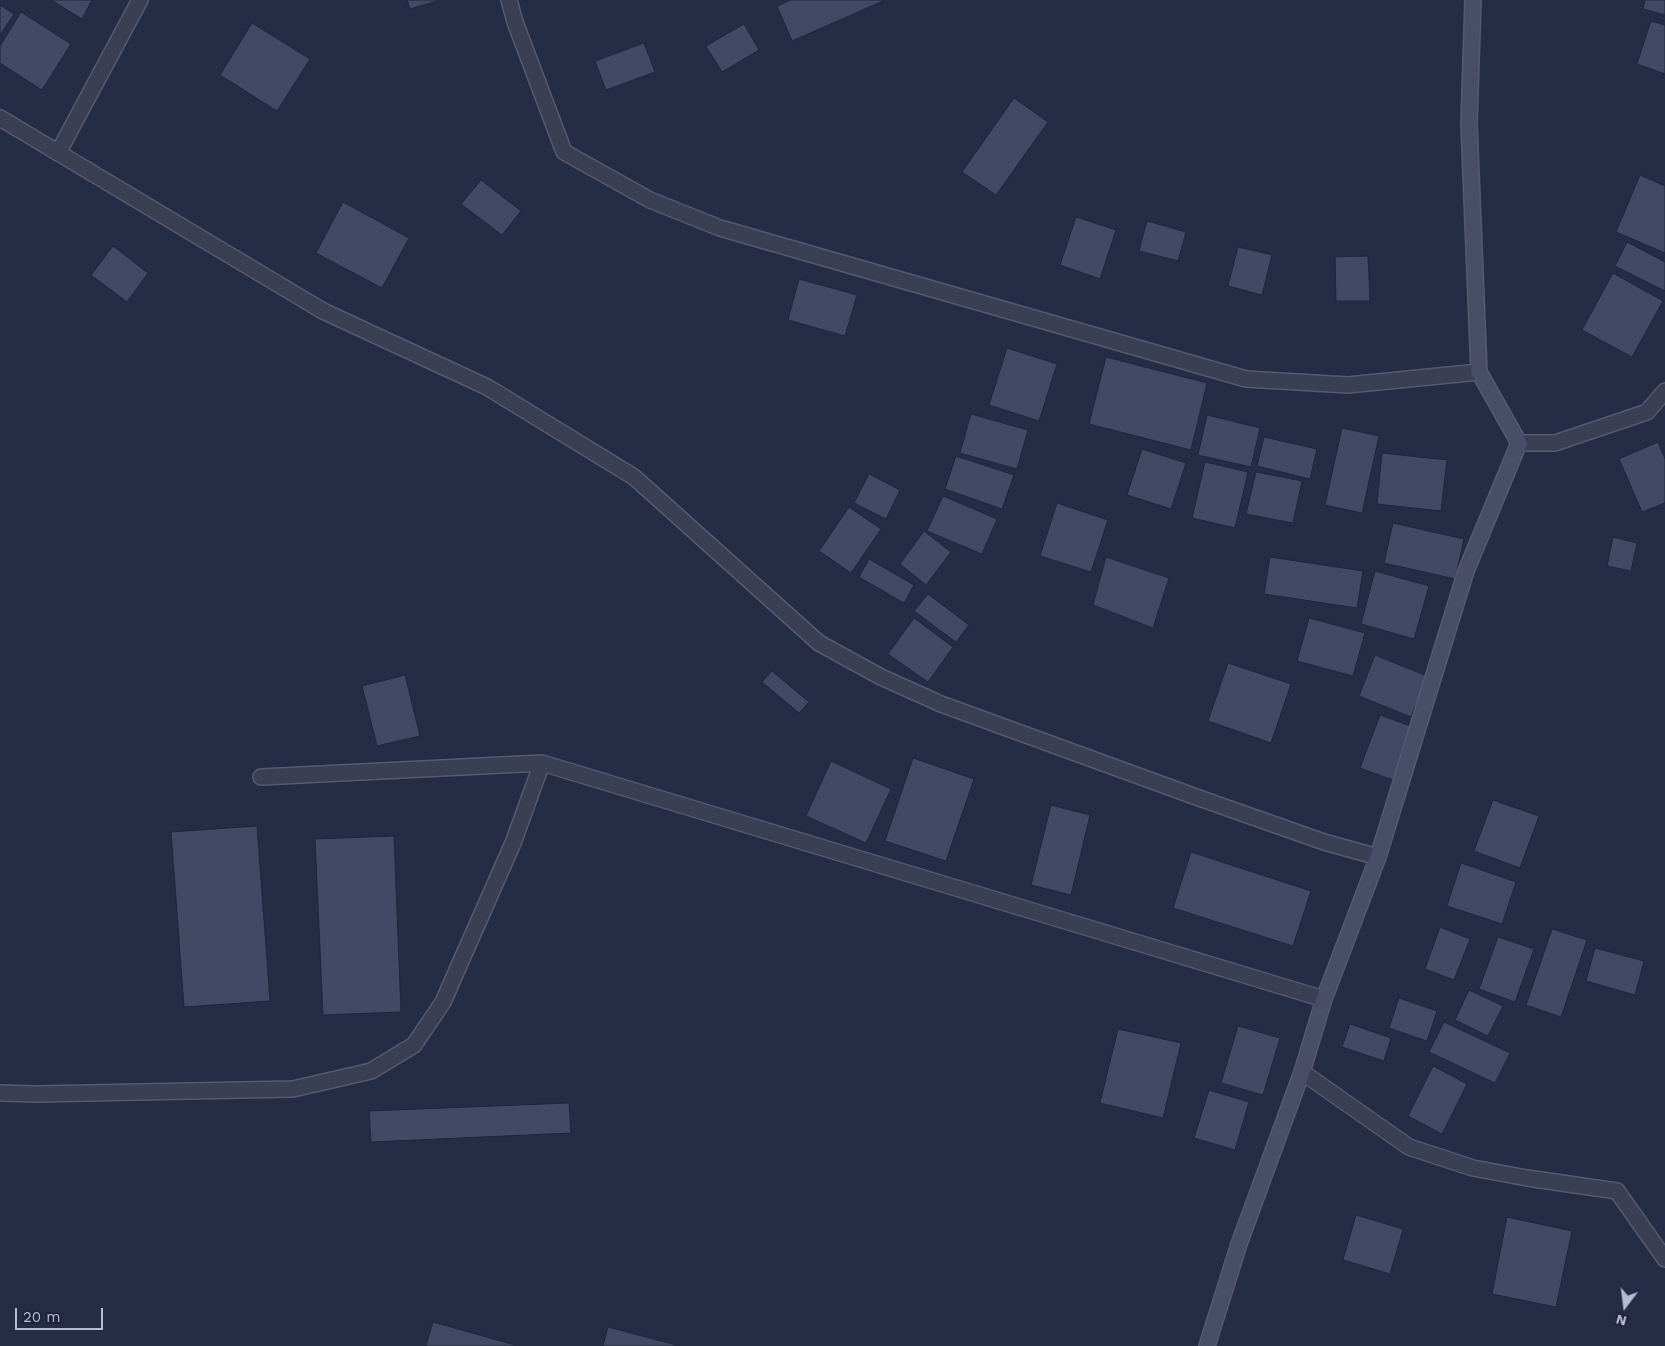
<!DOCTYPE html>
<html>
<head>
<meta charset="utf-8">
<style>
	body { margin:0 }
	#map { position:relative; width:1665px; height:1346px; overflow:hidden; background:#252c45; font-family:"Work Sans",sans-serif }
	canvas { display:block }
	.north { position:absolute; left:1600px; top:1281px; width:50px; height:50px; -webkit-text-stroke:4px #1f243a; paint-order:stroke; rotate:195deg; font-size:14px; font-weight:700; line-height:20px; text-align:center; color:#b8bbce }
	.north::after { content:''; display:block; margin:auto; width:18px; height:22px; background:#b8bbce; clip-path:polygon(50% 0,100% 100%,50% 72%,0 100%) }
	.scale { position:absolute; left:15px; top:1308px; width:88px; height:22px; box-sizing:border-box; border:2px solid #b8bbce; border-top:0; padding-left:6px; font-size:15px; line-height:18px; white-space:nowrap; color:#b8bbce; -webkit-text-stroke:4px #1f243a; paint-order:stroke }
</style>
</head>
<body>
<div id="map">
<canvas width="1665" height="1346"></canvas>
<div class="north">N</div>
<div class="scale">20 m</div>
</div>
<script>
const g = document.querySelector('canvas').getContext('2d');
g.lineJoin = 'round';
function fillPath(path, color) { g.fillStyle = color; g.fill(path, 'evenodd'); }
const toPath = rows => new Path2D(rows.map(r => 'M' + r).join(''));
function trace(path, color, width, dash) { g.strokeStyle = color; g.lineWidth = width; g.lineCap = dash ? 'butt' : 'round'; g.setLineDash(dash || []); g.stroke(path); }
const building = toPath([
	[51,0,92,0,82,19,51,0],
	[407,0,441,0,410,9,407,0],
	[791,0,882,0,883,1,792,41,777,6,791,0],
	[1645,0,1665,0,1665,15,1643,9,1645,0],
	[0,5,14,14,0,35,0,5],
	[21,12,71,44,42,90,0,63,0,46,21,12],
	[1651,21,1665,25,1665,74,1637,64,1651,21],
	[252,23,310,59,277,111,220,75,252,23],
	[744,24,759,50,722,72,706,46,744,24],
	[644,43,655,72,606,90,595,61,644,43],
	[1014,98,1048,122,996,195,962,172,1014,98],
	[1640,175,1665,186,1665,253,1616,232,1640,175],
	[481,180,521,211,502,235,461,204,481,180],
	[343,202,409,238,382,288,316,253,343,202],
	[1076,217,1116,230,1100,279,1060,265,1076,217],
	[1147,221,1186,232,1178,261,1139,251,1147,221],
	[1627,242,1665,262,1665,291,1615,266,1627,242],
	[113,246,148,273,127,302,91,275,113,246],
	[1238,247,1272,255,1262,295,1228,286,1238,247],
	[1368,256,1370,301,1336,301,1335,257,1368,256],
	[1613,273,1663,301,1632,357,1582,330,1613,273],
	[799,279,857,295,845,336,788,320,799,279],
	[1007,348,1057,364,1039,421,989,405,1007,348],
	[1106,357,1207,383,1191,450,1089,424,1106,357],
	[971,414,1028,430,1017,469,960,453,971,414],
	[1207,415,1260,428,1251,467,1198,455,1207,415],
	[1342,428,1379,436,1362,513,1325,505,1342,428],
	[1264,437,1317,449,1310,479,1257,466,1264,437],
	[1658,442,1665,459,1665,503,1642,512,1619,459,1658,442],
	[1142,449,1186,463,1171,509,1127,495,1142,449],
	[1382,453,1447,460,1441,511,1377,504,1382,453],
	[956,456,1014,475,1002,509,945,489,956,456],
	[1205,462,1248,472,1235,528,1192,518,1205,462],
	[1256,472,1302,481,1293,523,1246,514,1256,472],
	[869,474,900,490,886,519,854,503,869,474],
	[943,496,997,519,982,554,927,531,943,496],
	[1057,503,1108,520,1091,572,1040,556,1057,503],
	[849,507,881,529,851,573,819,551,849,507],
	[1393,523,1464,539,1455,579,1384,563,1393,523],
	[924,531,951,552,926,585,900,564,924,531],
	[1613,537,1637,543,1631,571,1607,566,1613,537],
	[1106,557,1169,578,1153,628,1093,605,1106,557],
	[1270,557,1363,571,1357,608,1264,594,1270,557],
	[869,559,914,585,904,603,859,577,869,559],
	[1375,571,1429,586,1414,639,1361,624,1375,571],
	[928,594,969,625,956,642,914,611,928,594],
	[914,618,953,647,928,682,888,654,914,618],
	[1309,618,1365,633,1353,676,1297,661,1309,618],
	[1375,655,1427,676,1411,717,1359,696,1375,655],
	[1228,663,1291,684,1271,743,1208,721,1228,663],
	[772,671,809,702,799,713,762,682,772,671],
	[405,675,420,736,377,746,362,686,405,675],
	[1380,715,1413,727,1393,780,1360,768,1380,715],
	[913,758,974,779,946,861,885,841,913,758],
	[831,761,891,789,866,843,806,816,831,761],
	[1493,800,1539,816,1520,868,1474,851,1493,800],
	[1051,805,1090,815,1071,895,1031,885,1051,805],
	[257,826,270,1001,184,1007,171,832,257,826],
	[394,836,401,1012,323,1015,315,839,394,836],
	[1191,852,1311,891,1293,946,1173,908,1191,852],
	[1461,863,1516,882,1502,924,1447,906,1461,863],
	[1440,927,1470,939,1454,980,1425,969,1440,927],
	[1552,929,1587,940,1561,1017,1526,1005,1552,929],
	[1498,937,1534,949,1515,1002,1479,989,1498,937],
	[1595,948,1644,961,1635,995,1586,981,1595,948],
	[1469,990,1503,1006,1488,1036,1455,1020,1469,990],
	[1399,998,1437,1011,1427,1041,1389,1028,1399,998],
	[1444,1022,1510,1053,1495,1083,1429,1052,1444,1022],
	[1350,1024,1391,1038,1384,1061,1342,1047,1350,1024],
	[1238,1026,1280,1038,1263,1095,1221,1083,1238,1026],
	[1118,1029,1181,1043,1163,1118,1100,1103,1118,1029],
	[1433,1066,1467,1084,1442,1134,1408,1116,1433,1066],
	[1209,1090,1249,1102,1235,1150,1194,1138,1209,1090],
	[569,1103,571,1133,371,1142,369,1111,569,1103],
	[1356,1215,1403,1229,1390,1274,1343,1260,1356,1215],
	[1507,1217,1572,1231,1556,1307,1492,1294,1507,1217],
	[433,1322,515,1345,515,1346,426,1346,433,1322],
	[608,1327,680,1346,603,1346,608,1327]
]);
const street = toPath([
	[509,0,515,22,564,152,650,200,720,228,1246,379,1348,385,1479,372],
	[0,118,323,311,487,387,634,477,819,643,881,677,941,704,1199,798,1324,842,1378,857],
	[58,153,140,0],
	[1519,443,1555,443,1647,412,1665,391],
	[261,777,542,763,1324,999],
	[1302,1072,1409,1147,1473,1168,1527,1178,1617,1191,1665,1259],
	[0,1093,37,1094,293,1089,371,1071,414,1045,443,1002,513,843,542,763]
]);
const secondary = toPath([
	[1207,1346,1239,1244,1302,1072,1324,999,1378,857,1466,571,1519,443,1479,372,1469,124,1473,0]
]);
fillPath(building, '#424965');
trace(building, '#21263c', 1);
trace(street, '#565a6f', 18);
trace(secondary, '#565a6f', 18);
trace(street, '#3a3f54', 15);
trace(secondary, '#484d68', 15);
</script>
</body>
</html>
